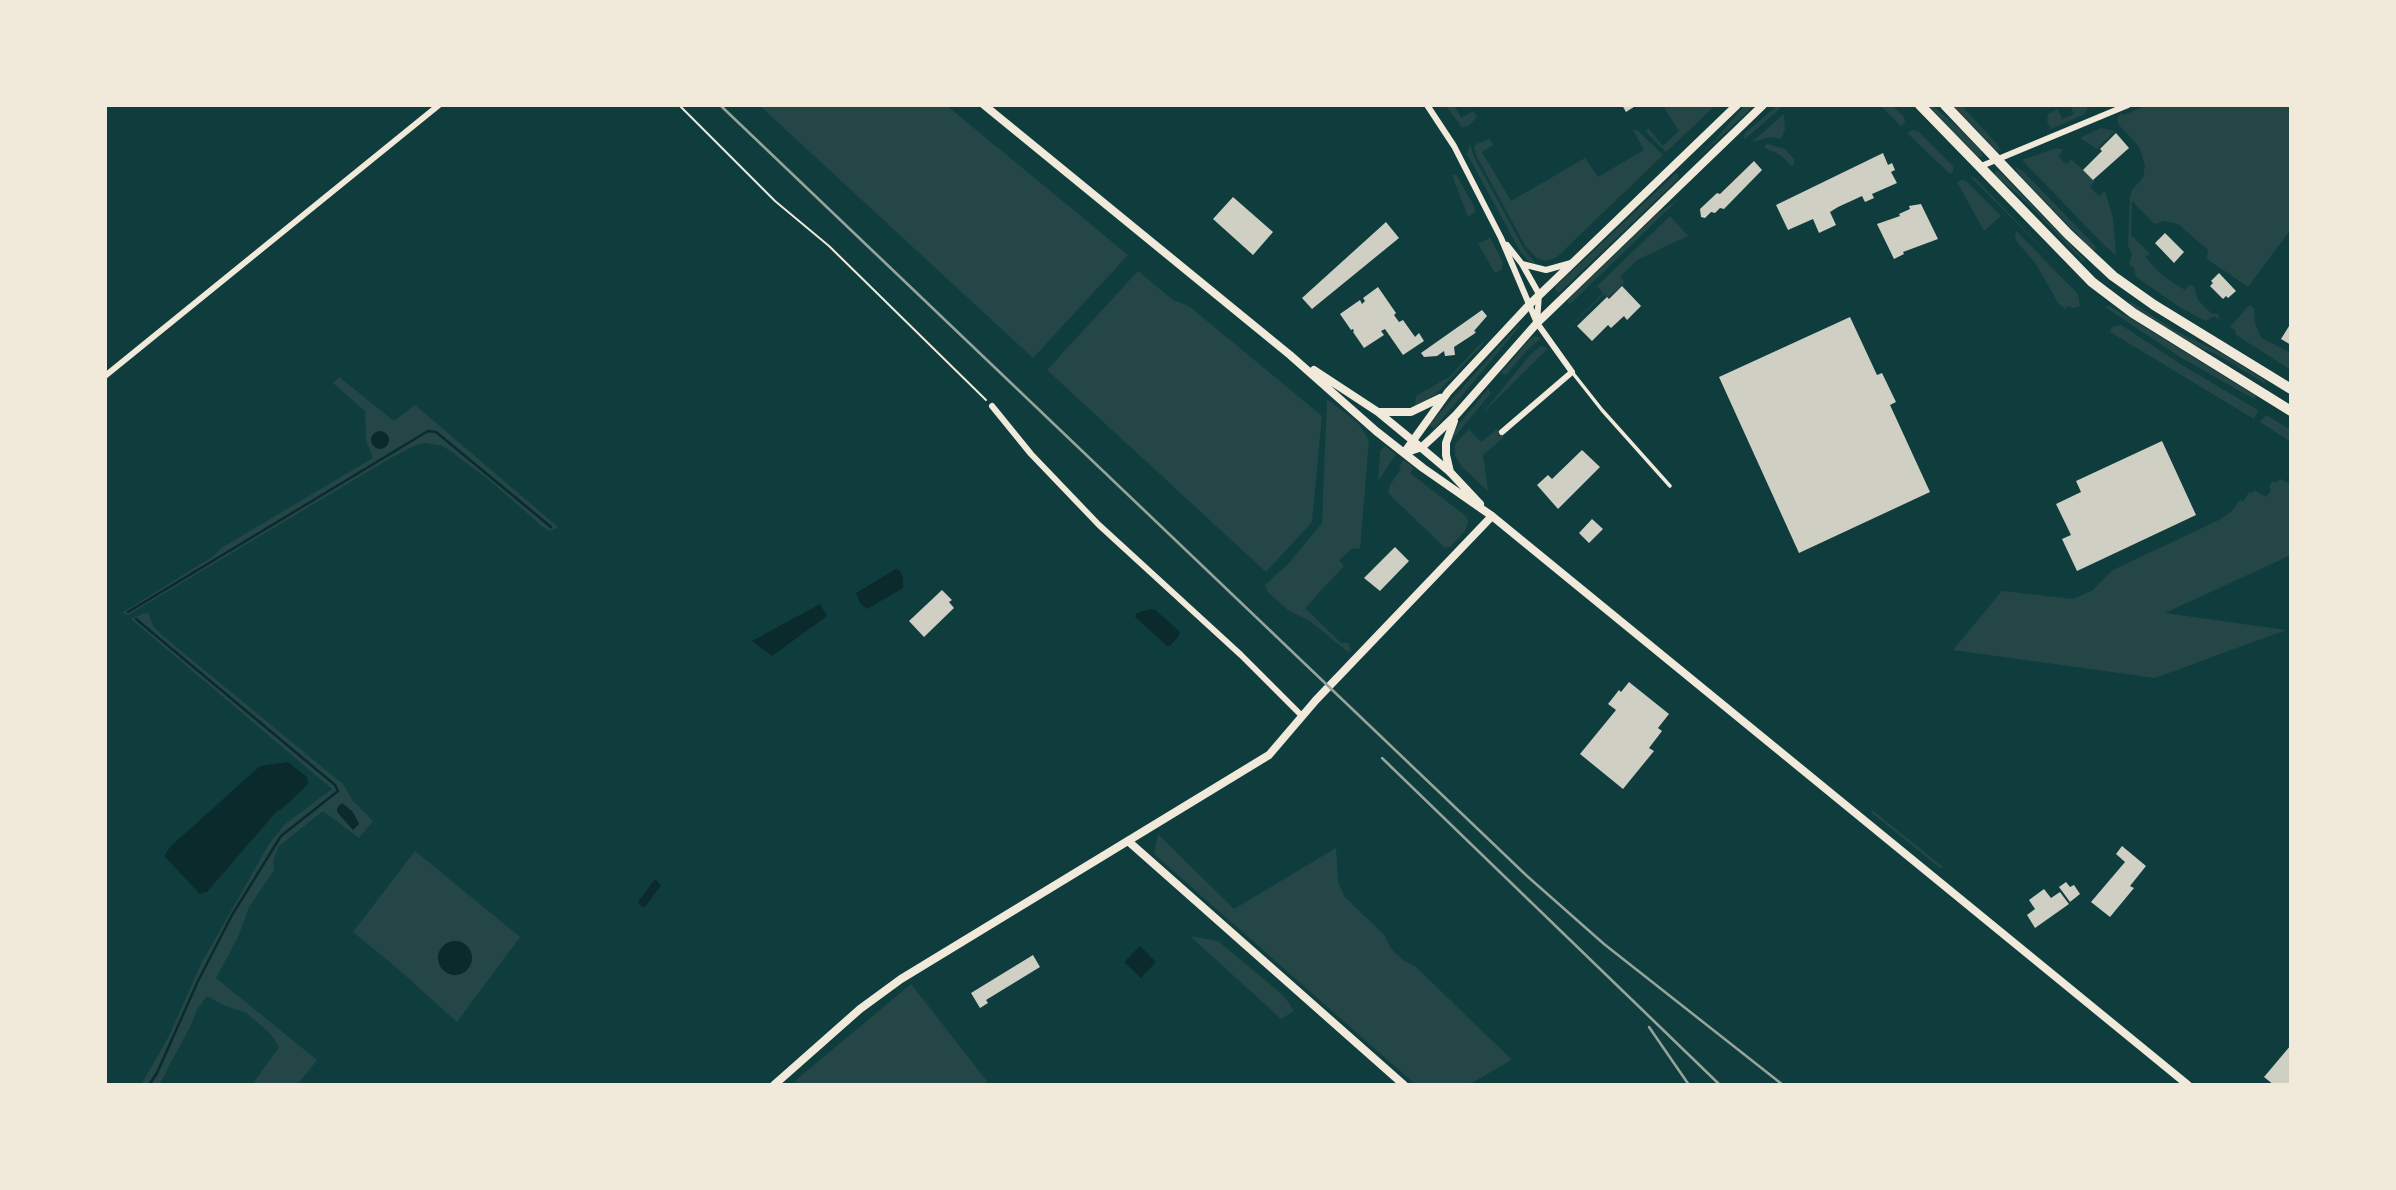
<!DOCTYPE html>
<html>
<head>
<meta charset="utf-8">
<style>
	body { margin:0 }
	#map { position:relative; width:2396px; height:1190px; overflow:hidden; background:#0f3d3e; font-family:"Archivo Narrow",sans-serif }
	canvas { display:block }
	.frame { position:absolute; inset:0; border:107px solid #f1e9da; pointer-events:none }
</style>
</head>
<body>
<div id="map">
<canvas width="2396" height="1190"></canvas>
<div class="frame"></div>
</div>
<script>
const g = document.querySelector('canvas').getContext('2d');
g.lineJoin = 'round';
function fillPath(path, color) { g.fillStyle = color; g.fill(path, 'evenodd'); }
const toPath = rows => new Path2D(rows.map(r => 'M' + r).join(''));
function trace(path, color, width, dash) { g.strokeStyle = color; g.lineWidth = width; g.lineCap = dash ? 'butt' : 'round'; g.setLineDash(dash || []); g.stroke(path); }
const green = toPath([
	[759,105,946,105,1128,255,1033,358],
	[1445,105,1454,105,1461,118,1473,111,1477,117,1468,126,1462,127],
	[1669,105,1716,105,1666,152,1646,132,1648,128,1663,146,1679,131,1664,108],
	[1745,105,1755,105,1691,164,1714,141],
	[1778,105,1784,105,1744,140,1745,133],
	[1880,105,1892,105,1904,117,1905,123,1901,126],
	[1928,105,1932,105,1958,127,1981,151,1983,157,1977,156],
	[1953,105,1961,105,1997,144,2001,151,1996,150],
	[2070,105,2086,105,2088,109,2083,115,2051,129,2047,121,2048,114,2058,109,2062,119,2074,114],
	[2148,105,2291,105,2291,229,2248,287,2207,259,2208,250,2178,224,2164,221,2154,224,2132,201,2131,235,2150,254,2145,257,2163,276,2185,290,2189,285,2194,287,2198,300,2212,314,2218,314,2219,320,2214,316,2206,321,2181,308,2136,277,2134,268,2129,264,2132,254,2128,246,2130,197,2132,190,2143,178,2145,165,2139,147,2119,125,2117,119,2121,113,2124,115],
	[1784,114,1785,129,1781,139,1771,137,1752,142],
	[2101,128,2115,131,2097,149,2080,138],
	[1633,130,1637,130,1663,155,1557,257,1546,261,1537,258,1526,247,1476,155,1474,148,1476,144,1490,139,1493,145,1482,152,1511,201,1585,158,1598,177,1644,150],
	[1913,130,1919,132,1953,166,1953,172,1950,174,1907,133],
	[1470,144,1474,157,1524,249,1537,265,1528,261,1520,251,1467,154],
	[1768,144,1785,149,1794,159,1794,164,1792,166,1780,155,1765,148,1765,145],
	[2057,148,2063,150,2058,156,2066,164,2071,159,2095,181,2090,187,2099,196,2105,191,2113,218,2116,255,2105,246,2022,160],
	[2015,167,2022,170,2097,248,2093,251,2018,173],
	[1996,170,1999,171,2085,260,2084,262,2027,203,1995,175],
	[1676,173,1679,177,1677,180,1559,293,1554,288],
	[1456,174,1475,208,1475,212,1468,217,1452,175],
	[1970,176,1975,178,2069,276],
	[1962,180,1966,181,2001,216,1984,231,1957,182],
	[1681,197,1570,304,1567,301,1656,215],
	[1670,216,1688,236,1637,260,1620,277,1625,282,1608,298,1604,294,1556,341,1603,293,1597,286],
	[2016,231,2078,294,2080,306,2074,308,2067,306,2065,309,2058,303,2036,264,2017,242,2015,237],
	[1490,238,1503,262,1502,269,1495,273,1478,244],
	[1138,271,1173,300,1189,306,1322,416,1312,522,1266,572,1047,370],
	[2131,302,2176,331,2221,353,2266,381,2264,383,2220,356,2190,343,2142,313,2130,304],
	[2110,306,2256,396,2254,399,2180,357,2105,307],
	[2248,306,2252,306,2254,309,2255,323,2261,338,2291,353,2291,370,2236,335,2235,330,2230,327],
	[1519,324,1520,326,1434,429,1429,425],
	[2121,325,2182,365,2258,410,2254,419,2110,332,2112,327],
	[1535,336,1541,338,1528,349,1506,375,1501,373,1529,340],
	[1484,340,1483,344,1436,394,1415,406,1416,396,1449,377],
	[1541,346,1548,348,1481,415,1531,354],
	[339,377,394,421,415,405,558,527,550,531,543,527,488,479,453,453,443,446,425,443,416,445,389,459,128,615,122,613,212,557,223,547,373,458,366,440,365,411,333,383],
	[1488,389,1491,393,1451,441,1457,426],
	[1327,399,1358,423,1369,440,1360,549,1353,548,1339,560,1344,566,1305,608,1341,643,1348,643,1351,651,1348,652,1311,622,1288,610,1268,592,1265,585,1289,563,1322,523],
	[2266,415,2291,430,2291,442,2260,422],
	[1469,429,1481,442,1497,429,1504,437,1483,455,1488,491,1462,467,1455,456,1455,444],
	[1385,446,1396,454,1378,481,1380,451],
	[1404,460,1414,468,1410,473,1467,517,1468,522,1465,531,1450,547,1444,547,1388,493,1390,485,1401,469,1399,466],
	[2281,479,2291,484,2291,555,2165,613,2286,630,2155,678,1953,650,2002,591,2073,599,2093,590,2113,570,2221,519,2232,511,2240,500,2243,502,2249,492,2252,493,2254,490,2266,497,2271,490,2269,487,2272,481,2275,483],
	[148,612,153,626,163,636,344,785,352,800,373,821,359,838,323,811,279,846,273,860,274,870,249,907,238,937,216,978,317,1060,297,1085,252,1085,279,1047,270,1033,246,1013,223,1005,207,996,197,1010,191,1025,159,1085,141,1085,169,1036,201,964,269,844,284,825,332,789,131,619],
	[1871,809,1943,867,1940,868,1872,813],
	[1158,834,1234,909,1336,848,1338,882,1344,896,1385,936,1391,949,1403,960,1415,966,1511,1059,1510,1061,1468,1085,1416,1085,1154,854],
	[415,851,520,937,457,1022,397,968,353,932],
	[1190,936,1218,941,1284,996,1294,1011,1281,1019],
	[911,984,990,1085,795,1085,796,1080]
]);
const water = toPath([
	'371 440a9 9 0 1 1 18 0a9 9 0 1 1-18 0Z',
	[896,569,900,571,903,578,903,588,867,609,860,603,856,593],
	[820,604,827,616,772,656,752,641],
	[1150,609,1154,609,1179,631,1180,634,1170,646,1167,646,1135,617,1137,613],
	[288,762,307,777,308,784,283,808,276,812,207,892,200,894,164,856,171,846,260,766],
	[342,803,353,812,359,824,353,830,337,812,337,808],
	[655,879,661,885,645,907,642,907,638,902],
	'438 958a17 17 0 1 1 34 0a17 17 0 1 1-34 0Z',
	[1140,946,1156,962,1141,978,1124,962]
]);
const stream = toPath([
	[128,612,428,431,436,432,551,527],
	[136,619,335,785,338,791,281,836,232,915,198,981,157,1073,149,1085]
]);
const building = toPath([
	[1622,105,1637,105,1626,112],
	[2116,133,2129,148,2093,180,2083,170,2102,151,2100,149],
	[1883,153,1888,165,1892,163,1895,170,1891,172,1897,183,1872,194,1874,198,1865,202,1862,196,1838,207,1830,212,1836,225,1819,233,1813,219,1788,230,1776,205],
	[1754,161,1762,170,1724,209,1720,208,1715,213,1711,212,1705,218,1701,217,1700,209,1717,193,1720,194],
	[1233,197,1273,232,1253,255,1213,219],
	[1921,204,1938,239,1903,252,1904,254,1894,259,1877,224,1900,216,1899,214,1910,209,1909,206],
	[1386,222,1399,238,1312,309,1302,298],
	[2165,233,2184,252,2174,263,2155,243],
	[2219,273,2236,291,2228,298,2226,296,2223,299,2210,286,2213,283,2211,281],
	[1622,286,1641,306,1627,320,1624,316,1611,328,1608,325,1592,341,1577,326,1607,297,1609,299],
	[1378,287,1396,313,1394,315,1399,322,1403,320,1415,337,1419,333,1424,341,1403,355,1385,329,1381,331,1384,335,1364,348,1353,332,1354,331,1353,329,1351,330,1340,314,1360,300,1362,304,1365,301,1363,298],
	[1482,310,1487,316,1474,331,1476,332,1474,334,1454,347,1455,355,1445,356,1444,351,1437,356,1424,357,1421,353],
	[1850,317,1877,375,1882,373,1896,402,1890,405,1930,492,1799,553,1719,377],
	[2291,323,2291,345,2281,339],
	[2162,441,2196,515,2077,571,2062,539,2071,535,2056,504,2081,492,2076,481],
	[1582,450,1600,467,1558,509,1537,485,1548,475,1552,479],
	[1592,519,1603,529,1589,543,1579,533],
	[1395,547,1409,561,1380,591,1364,578],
	[942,590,952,600,949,602,954,608,924,637,909,621],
	[1629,682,1669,714,1658,728,1662,731,1649,748,1654,751,1623,789,1580,754,1616,710,1608,704,1619,690,1621,692],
	[2122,846,2146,866,2130,886,2134,888,2110,917,2091,902,2125,862,2116,854],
	[2066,882,2070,887,2074,885,2080,894,2070,902,2059,887],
	[2044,889,2051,898,2060,892,2069,904,2035,928,2027,915,2035,909,2029,900],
	[1033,955,1040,967,986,1000,988,1003,980,1008,971,993],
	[2291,1045,2291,1085,2274,1085,2264,1077]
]);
const path = toPath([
	[679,105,775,201,829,246,986,400]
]);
const service = toPath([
	[1572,372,1602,410,1670,486]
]);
const minor = toPath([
	[1427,105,1454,146,1501,238,1537,323,1572,372,1502,432],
	[1979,167,2128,105],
	[1507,245,1522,264,1539,294,1537,322],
	[1522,264,1546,270,1571,263],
	[105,376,439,105],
	[992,406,1031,454,1099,525,1241,655,1302,716]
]);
const tertiary = toPath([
	[984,105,1290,355,1376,431,1423,468,1492,516,2188,1085],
	[1314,370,1378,412,1412,440,1450,472,1480,504],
	[1379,412,1411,412,1440,398],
	[1404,453,1422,447,1433,437,1456,415,1537,323,1763,105],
	[1404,453,1448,392,1529,305,1737,105],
	[1450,472,1446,455,1446,443,1454,421],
	[1128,841,1404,1085],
	[774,1085,860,1009,901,979,1269,755,1316,700,1492,516]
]);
const primary = toPath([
	[1920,105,2092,282,2133,313,2291,411],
	[1945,105,2068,234,2113,276,2154,305,2291,389]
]);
const rail = toPath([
	[720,105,1527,876,1604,944,1783,1085],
	[1382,758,1720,1085],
	[1649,1027,1689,1085]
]);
fillPath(green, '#244646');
fillPath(water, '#0a2a2b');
trace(stream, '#0a2a2b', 2.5);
fillPath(building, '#cfcfc3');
trace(path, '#f1e9da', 2);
trace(service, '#f1e9da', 3.5);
trace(minor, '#f1e9da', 6);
trace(tertiary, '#f1e9da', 8);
trace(primary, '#f1e9da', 10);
trace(rail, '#97a49c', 2.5);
</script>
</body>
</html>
